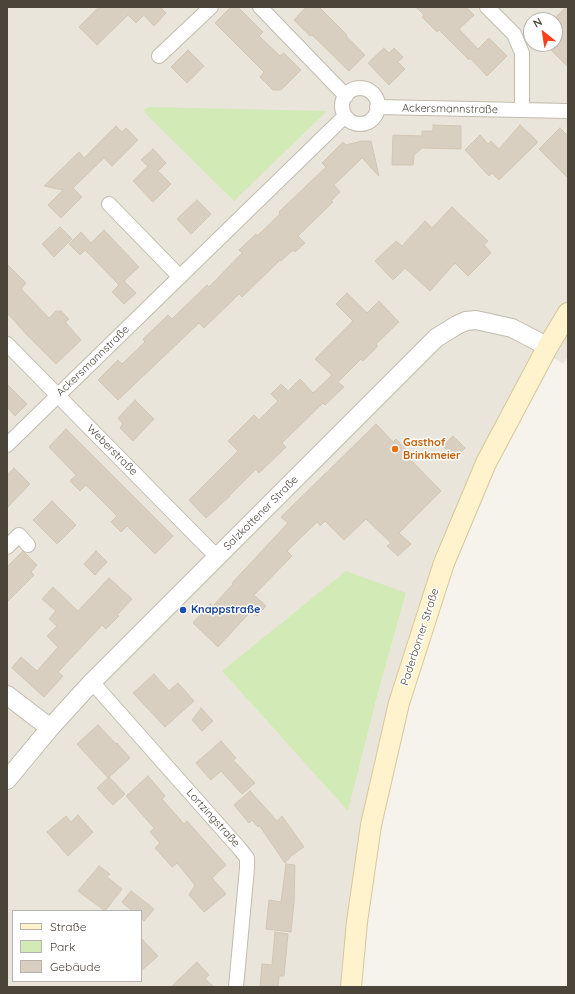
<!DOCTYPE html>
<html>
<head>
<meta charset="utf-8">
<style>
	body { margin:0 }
	#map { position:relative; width:575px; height:994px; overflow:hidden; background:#f6f3ec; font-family:Quicksand,sans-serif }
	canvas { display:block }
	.frame { position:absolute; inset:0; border:8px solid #4b4439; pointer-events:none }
	.legend { position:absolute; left:12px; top:910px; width:130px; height:72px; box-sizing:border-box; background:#fff; border:1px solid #b7b4b0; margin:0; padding:5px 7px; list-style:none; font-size:12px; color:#4b4439 }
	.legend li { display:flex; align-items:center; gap:8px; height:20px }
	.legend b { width:20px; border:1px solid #b7b4b0 }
	.north { position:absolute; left:523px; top:12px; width:40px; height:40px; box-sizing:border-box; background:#fff; border:1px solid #b7b4b0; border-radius:50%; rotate:330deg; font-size:11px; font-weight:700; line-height:16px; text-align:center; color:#4b4439 }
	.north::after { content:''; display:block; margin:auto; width:14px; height:18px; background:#fc3f1d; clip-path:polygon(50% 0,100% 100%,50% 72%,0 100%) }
</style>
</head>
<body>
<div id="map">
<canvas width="575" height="994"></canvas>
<div class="frame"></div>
<ul class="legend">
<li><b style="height:5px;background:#fff3cd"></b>Straße</li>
<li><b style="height:11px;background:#d2eab5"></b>Park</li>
<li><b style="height:11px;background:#d8cfc1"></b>Gebäude</li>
</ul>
<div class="north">N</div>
</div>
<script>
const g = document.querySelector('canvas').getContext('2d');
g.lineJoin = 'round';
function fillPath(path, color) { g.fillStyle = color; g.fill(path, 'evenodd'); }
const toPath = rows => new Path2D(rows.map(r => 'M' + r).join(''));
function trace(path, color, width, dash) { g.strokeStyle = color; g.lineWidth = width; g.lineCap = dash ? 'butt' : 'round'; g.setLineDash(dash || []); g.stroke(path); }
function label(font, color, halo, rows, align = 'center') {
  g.font = font + ' Quicksand,sans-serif'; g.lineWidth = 3; g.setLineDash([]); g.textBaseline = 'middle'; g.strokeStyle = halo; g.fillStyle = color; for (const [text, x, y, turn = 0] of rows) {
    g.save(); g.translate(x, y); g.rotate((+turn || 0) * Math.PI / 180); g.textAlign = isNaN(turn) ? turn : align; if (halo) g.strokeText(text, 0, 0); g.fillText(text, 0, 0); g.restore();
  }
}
const residential = toPath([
	[7,7,568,7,568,356,563,364,541,349,397,702,349,987,7,987],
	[531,20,555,20,555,44,531,44],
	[406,593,378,693,348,810,222,671],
	[13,911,141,911,141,981,13,981]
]);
const green = toPath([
	[149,107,327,111,234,201,145,113,144,109],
	[346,571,406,593,378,693,348,811,222,671]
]);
const building = toPath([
	[99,7,160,7,166,13,154,26,144,15,136,23,128,15,97,45,79,27,99,7],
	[231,7,238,7,263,32,259,36,280,56,284,53,301,70,281,90,273,90,260,77,264,72,215,23,231,7],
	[306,7,319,7,347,35,346,36,365,55,349,71,312,35,310,36,294,20,306,7],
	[416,7,466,7,474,15,459,29,478,49,489,38,507,56,487,76,470,58,469,60,439,30,437,32,422,17,424,15,416,7],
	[566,7,568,7,568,67,545,44,555,44,555,20,553,20,566,7],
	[384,48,389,53,394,48,403,57,398,62,405,69,389,85,368,63,384,48],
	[188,50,204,66,187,83,171,67,188,50],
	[433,125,461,126,461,149,422,148,414,155,413,165,392,165,393,135,422,136,422,131,433,131,433,125],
	[520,125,538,142,499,180,492,173,489,176,465,150,480,135,488,144,491,141,499,149,520,125],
	[116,126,122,132,126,128,138,140,112,166,104,158,73,188,82,197,61,218,48,205,63,190,44,186,79,152,84,158,116,126],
	[560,128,568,136,568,178,539,149,560,128],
	[362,141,371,141,379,176,362,158,334,185,340,192,331,201,333,202,298,236,305,243,295,252,293,250,281,261,280,260,242,297,239,294,204,328,199,323,118,400,98,380,118,360,122,364,145,342,143,339,168,315,172,319,207,285,209,287,242,253,239,250,256,234,257,236,280,214,279,212,326,167,322,163,343,142,346,145,362,141],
	[153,149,166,163,158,171,171,184,153,202,133,181,148,166,141,160,153,149],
	[197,200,211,214,191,234,177,219,197,200],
	[452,207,488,241,484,245,491,253,468,276,455,263,430,291,405,268,393,280,375,261,396,241,402,246,425,221,432,228,452,207],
	[60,227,72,239,54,257,42,244,60,227],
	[104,230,139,267,124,281,136,293,124,304,112,292,119,285,85,250,80,255,69,244,81,232,91,243,104,230],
	[7,264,26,283,21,289,49,318,56,311,61,311,69,319,65,322,81,340,56,364,29,337,7,313,7,264],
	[347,293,367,313,379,301,399,322,376,344,378,346,363,361,361,359,338,382,344,387,325,405,323,403,282,443,286,447,259,473,256,469,229,496,230,496,206,518,189,500,238,451,228,441,254,415,259,420,278,401,271,394,281,384,288,391,300,379,313,393,332,375,315,359,353,321,336,304,347,293],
	[7,384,27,404,15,416,7,407,7,384],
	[135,400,154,419,133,441,120,428,123,424,118,418,135,400],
	[376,424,393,442,396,439,406,450,403,452,441,491,399,533,411,544,398,556,387,546,391,543,366,519,344,540,325,521,320,526,317,522,287,551,292,556,254,595,266,606,257,616,251,611,218,647,193,623,210,604,213,606,233,584,232,583,288,523,281,517,376,424],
	[66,429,173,536,155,554,127,526,121,532,111,522,117,516,86,485,80,491,70,481,76,475,49,447,66,429],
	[453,436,465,448,455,459,443,446,453,436],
	[14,468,30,484,7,508,7,475,14,468],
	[52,501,76,525,57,544,33,520,52,501],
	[23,551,37,565,31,572,34,575,7,602,7,567,23,551],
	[96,551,107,562,95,575,84,564,96,551],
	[109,578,132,599,117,615,119,616,106,629,102,625,58,672,63,676,44,697,12,668,21,657,37,671,58,647,47,636,57,626,49,619,56,611,42,599,53,587,78,611,109,578],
	[154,674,169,691,178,683,194,701,165,727,133,693,154,674],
	[201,708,213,721,202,731,192,720,201,708],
	[98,725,116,744,117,743,130,758,108,778,77,744,98,725],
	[221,741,236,758,233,760,255,783,242,794,221,771,211,780,196,763,221,741],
	[148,776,165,796,162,799,184,824,187,821,226,865,212,878,226,894,204,912,189,895,195,885,177,863,172,867,155,848,160,843,150,832,154,828,126,796,148,776],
	[109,777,125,794,113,805,97,788,109,777],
	[250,791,277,821,282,816,304,847,291,856,285,863,259,825,258,827,252,820,249,823,234,805,250,791],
	[78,815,93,832,68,856,47,832,66,816,71,822,78,815],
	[286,864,295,865,294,902,291,932,266,929,269,900,281,902,286,864],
	[99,866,110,874,107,877,122,889,105,911,78,891,99,866],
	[131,891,154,909,144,921,141,918,141,911,132,911,122,902,131,891],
	[275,932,288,934,284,976,279,976,278,987,260,987,262,964,272,965,275,932],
	[141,938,158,956,141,971,141,938],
	[197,962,209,975,205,979,214,987,171,987,197,962]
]);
const minor = toPath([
	[260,7,346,96],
	[487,7,514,34,522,53,522,110],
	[159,56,211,7],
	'342 106a18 18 0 1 1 36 0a18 18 0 1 1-36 0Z',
	[377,107,568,111],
	[109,204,180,277],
	[7,344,217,557],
	[7,445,345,116],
	[7,547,19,535,28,545],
	[92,682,240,849,247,858,247,868,236,987]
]);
const tertiary = toPath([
	[7,695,50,728],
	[7,780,50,728,92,682,436,338,457,325,466,321,476,320,512,328,537,341,547,348]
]);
const secondary = toPath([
	[351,987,357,922,371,825,399,703,444,563,486,463,547,348,568,313]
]);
const markers = [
	[395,449,4,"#e8710a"],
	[183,610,4,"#1a4fb4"]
];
const streetNames = [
	["Ackersmannstraße",450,109,1],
	["Ackersmannstraße",93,361,-44],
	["Weberstraße",112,450,45],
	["Salzkottener Straße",261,513,-45],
	["Paderborner Straße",420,637,-72],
	["Lortzingstraße",213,818,48]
];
const foodNames = [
	["Gasthof",403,443],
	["Brinkmeier",403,456]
];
const transitNames = [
	["Knappstraße",191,610]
];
fillPath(residential, '#eae5da');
fillPath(green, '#d2eab5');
fillPath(building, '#d8cfc1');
trace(building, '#d3c7b4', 1);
trace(minor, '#c2bbae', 16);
trace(tertiary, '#c2bbae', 20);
trace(secondary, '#d6c79b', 22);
trace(minor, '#fff', 14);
trace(tertiary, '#fff', 18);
trace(secondary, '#fff3cd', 20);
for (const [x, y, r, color] of markers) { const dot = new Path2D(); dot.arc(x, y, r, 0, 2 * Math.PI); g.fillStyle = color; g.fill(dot); trace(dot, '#fff', 1.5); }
label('11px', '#4b4439', '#fff', streetNames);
label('bold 11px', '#c56008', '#fff', foodNames, 'left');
label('bold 11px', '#164399', '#fff', transitNames, 'left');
</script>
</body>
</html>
